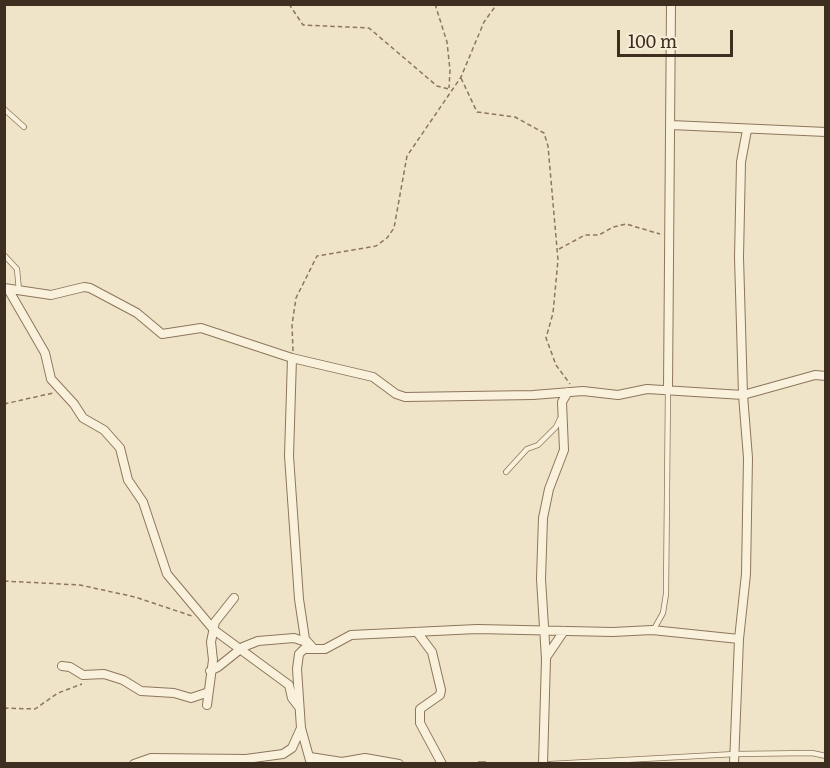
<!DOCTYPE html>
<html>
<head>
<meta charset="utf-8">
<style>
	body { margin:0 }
	#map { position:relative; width:830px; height:768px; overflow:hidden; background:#f0e4c8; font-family:Literata,serif }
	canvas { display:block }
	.frame { position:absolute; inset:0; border:6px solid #3d2e20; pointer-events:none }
	.scale { position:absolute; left:617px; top:30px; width:116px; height:27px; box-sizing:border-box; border:3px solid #3d2e20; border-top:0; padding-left:8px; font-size:18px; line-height:21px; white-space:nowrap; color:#3d2e20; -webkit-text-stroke:4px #f7eed8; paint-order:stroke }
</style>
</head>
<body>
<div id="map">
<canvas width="830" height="768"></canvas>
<div class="frame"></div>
<div class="scale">100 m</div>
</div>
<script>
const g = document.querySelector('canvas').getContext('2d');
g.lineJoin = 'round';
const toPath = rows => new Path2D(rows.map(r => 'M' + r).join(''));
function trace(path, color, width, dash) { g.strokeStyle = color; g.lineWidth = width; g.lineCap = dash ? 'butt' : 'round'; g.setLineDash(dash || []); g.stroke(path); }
const path = toPath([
	[289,4,303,25,369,28,437,86,449,89],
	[435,4,447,42,450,70,449,88],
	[461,78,477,112,515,117,544,133,548,146,558,260,553,313,546,338,556,365,570,384],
	[559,249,585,235,599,235,613,227,626,224,660,234],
	[293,351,292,325,296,298,317,256,376,246,387,238,394,228,407,156,461,77,484,22,497,4],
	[4,404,53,393],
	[4,581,80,585,135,597,192,616],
	[4,708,35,709,58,693,82,684]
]);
const service = toPath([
	[4,109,24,127],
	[4,255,17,269,19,291],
	[506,472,527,449,538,445,556,427,560,419],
	[654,629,663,613,666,594,668,389],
	[480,764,484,764],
	[550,764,735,754,812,753,826,756]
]);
const minor = toPath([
	[671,125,826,132],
	[4,288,51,295,84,287,90,288,137,313,162,334,201,328,292,358,373,377,396,394,405,397,533,395,583,391,618,395,647,389,743,395,815,375,826,376],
	[8,289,45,353,51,379,74,404,83,418,104,430,120,448,128,480,143,502,167,574,214,630,289,685,292,698,299,707],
	[292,358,289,456,299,599,305,639,313,648],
	[668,389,671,4],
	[417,632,432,652,441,690,440,695,420,709,420,723,442,764],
	[547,656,564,631],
	[62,666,70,667,83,675,104,674,123,680,141,691,174,693,191,698,206,693],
	[210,671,218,667,243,647,258,641,294,638,306,642],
	[207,705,213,660,211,642,215,622,234,598],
	[310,757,342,762,365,758,399,764],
	[134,764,151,758,246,759,283,754,292,748,301,728],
	[311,764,301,728,297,669,299,654,304,649,325,649,351,635,477,629,613,632,652,630,739,639],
	[543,764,546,659,541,579,543,518,549,489,564,450,562,402,568,392],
	[734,764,739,639,746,574,748,458,743,395,739,257,741,162,747,130]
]);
trace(service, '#8d765c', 6);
trace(minor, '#8d765c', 10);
trace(path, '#8d765c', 1.5, [4.5, 3]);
trace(service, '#faf1dc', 4.5);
trace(minor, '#faf1dc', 8);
</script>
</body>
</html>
